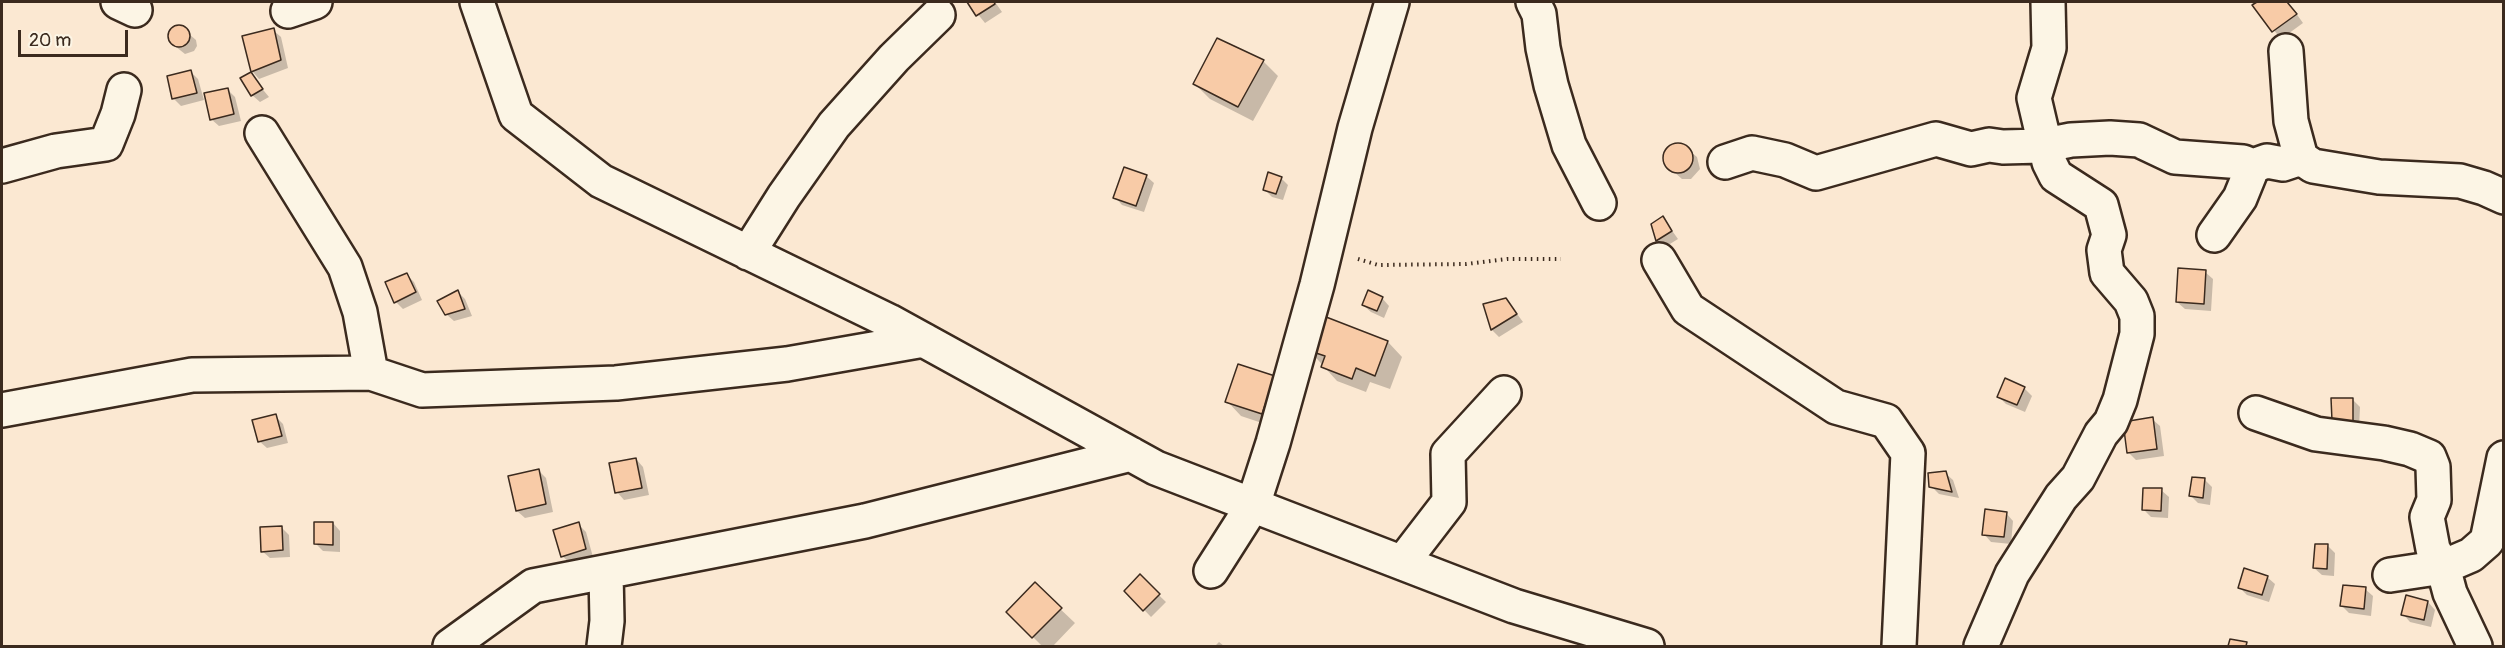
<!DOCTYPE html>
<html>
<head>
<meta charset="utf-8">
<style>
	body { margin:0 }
	#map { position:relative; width:2505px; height:648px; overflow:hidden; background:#fbe8d2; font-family:Pangolin,sans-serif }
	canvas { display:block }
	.frame { position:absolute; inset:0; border:3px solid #3b2a1e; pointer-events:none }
	.scale { position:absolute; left:18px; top:30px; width:110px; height:27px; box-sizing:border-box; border:3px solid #3b2a1e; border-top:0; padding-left:8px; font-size:18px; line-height:21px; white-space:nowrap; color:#3b2a1e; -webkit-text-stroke:4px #fcf5e5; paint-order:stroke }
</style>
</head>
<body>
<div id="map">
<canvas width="2505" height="648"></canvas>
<div class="frame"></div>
<div class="scale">20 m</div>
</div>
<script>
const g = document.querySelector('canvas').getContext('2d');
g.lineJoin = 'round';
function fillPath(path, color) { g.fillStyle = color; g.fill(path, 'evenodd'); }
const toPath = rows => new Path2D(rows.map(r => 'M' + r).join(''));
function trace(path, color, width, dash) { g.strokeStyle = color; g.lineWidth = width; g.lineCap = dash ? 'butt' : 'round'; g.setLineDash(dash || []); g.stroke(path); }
const shadow = toPath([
	[968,2,995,2,1002,12,985,23],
	[2259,2,2288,2,2303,23,2281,39,2254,5],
	[174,28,182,28,196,40,197,46,194,51,185,54,171,43,169,33],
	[273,30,281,37,288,68,259,79,252,71],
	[1218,40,1263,61,1278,76,1253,121,1210,99,1195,84],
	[191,72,198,79,204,100,181,106,173,98],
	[250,74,269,97,260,102,252,95],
	[228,90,235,97,241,121,219,126,211,119],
	[1681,144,1697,157,1700,169,1691,179,1682,179,1666,165,1664,155,1669,147],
	[1146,176,1154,183,1144,212,1122,205,1115,197],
	[1281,178,1288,185,1283,200,1272,197,1264,189],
	[1663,218,1678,239,1665,247,1658,240],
	[2205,272,2213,279,2211,311,2185,309,2177,302],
	[407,275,414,282,422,300,403,309,396,302],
	[458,292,465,299,472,316,454,321,446,314],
	[1382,298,1389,306,1384,318,1371,312,1363,305],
	[1506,299,1523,322,1499,337,1492,330,1485,305],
	[1388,342,1402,357,1390,389,1370,382,1366,392,1337,381,1309,350],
	[1275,378,1277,428,1241,416,1227,401],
	[2006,380,2024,388,2032,396,2025,412,2006,404,1999,397],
	[2352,399,2360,407,2359,428,2341,428],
	[275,416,283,424,288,443,267,448,259,441],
	[2152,419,2160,426,2164,456,2136,460,2129,453],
	[636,459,643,467,649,495,624,500,617,492],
	[538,470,546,478,553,512,525,518,517,511],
	[1945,473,1953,480,1959,498,1939,494,1931,486],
	[2205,480,2212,487,2210,505,2198,503,2191,496],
	[2161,490,2169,497,2168,518,2151,517,2143,509],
	[2006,513,2013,521,2011,544,1991,542,1984,534],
	[333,523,340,531,340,552,323,551,315,543],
	[578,524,586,532,593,557,570,563,562,556],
	[281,527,289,535,290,557,270,558,262,551],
	[2328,546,2335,553,2334,576,2322,575,2314,568],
	[1140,577,1166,602,1151,617,1126,591],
	[2267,577,2275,584,2269,602,2247,595,2240,588],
	[1035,585,1075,623,1053,646,1042,646,1008,612],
	[2365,589,2373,596,2371,616,2349,613,2342,606],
	[2428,602,2435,610,2431,627,2410,622,2403,614],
	[1219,642,1224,646,1215,646]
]);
const building = toPath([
	[967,2,994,2,995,4,976,16,967,2],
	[2257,2,2287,2,2297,14,2272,32,2252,5,2257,2],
	'168 36a11 11 0 1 1 22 0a11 11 0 1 1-22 0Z',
	[274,28,281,60,251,72,242,36,274,28],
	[1217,38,1264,60,1238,107,1193,84,1217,38],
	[191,70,197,93,172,99,167,76,191,70],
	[251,72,263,89,251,96,240,78,251,72],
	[228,88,234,114,210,120,204,93,228,88],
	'1663 158a15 15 0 1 1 30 0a15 15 0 1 1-30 0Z',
	[1124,167,1147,175,1136,206,1113,198,1124,167],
	[1268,172,1282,177,1276,194,1263,190,1268,172],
	[1663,216,1672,231,1656,241,1651,224,1663,216],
	[2178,268,2206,270,2204,304,2176,302,2178,268],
	[407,273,416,292,394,303,385,282,407,273],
	[458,290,465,309,445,315,437,301,458,290],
	[1368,290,1383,297,1377,311,1362,305,1368,290],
	[1506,298,1517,314,1491,330,1483,304,1506,298],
	[1321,315,1388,341,1375,376,1356,368,1352,379,1321,367,1325,356,1307,350,1321,315],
	[1238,364,1275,376,1262,414,1225,402,1238,364],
	[2005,378,2025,387,2017,405,1997,397,2005,378],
	[2331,398,2353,398,2353,421,2332,421,2331,398],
	[276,414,282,436,258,442,252,420,276,414],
	[2153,417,2157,449,2127,453,2123,422,2153,417],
	[636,458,642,488,615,493,609,463,636,458],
	[539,469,546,504,516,511,508,476,539,469],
	[1946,471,1952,492,1929,487,1928,473,1946,471],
	[2192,477,2205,478,2203,498,2189,496,2192,477],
	[2143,488,2162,488,2161,511,2142,510,2143,488],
	[1985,509,2007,512,2004,537,1982,535,1985,509],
	[314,522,333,522,333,545,314,544,314,522],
	[579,522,586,549,561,557,553,530,579,522],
	[282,526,283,550,261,552,260,527,282,526],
	[2315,544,2328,544,2327,569,2313,568,2315,544],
	[2244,568,2268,576,2262,595,2238,588,2244,568],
	[1140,574,1160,594,1143,611,1124,591,1140,574],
	[1035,582,1062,608,1032,638,1006,612,1035,582],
	[2343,585,2366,587,2364,609,2340,606,2343,585],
	[2406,595,2428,601,2424,620,2401,615,2406,595],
	[2230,639,2247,642,2246,646,2228,646,2230,639]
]);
const path = toPath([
	[1358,259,1378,265,1466,264,1507,259,1561,259]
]);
const minor = toPath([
	[118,2,135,10],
	[477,2,516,115,601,181,889,321,1156,468,1514,606,1647,646],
	[1533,2,1539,14,1543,48,1551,85,1569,145,1599,203],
	[288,11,315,2],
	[2286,51,2291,121,2301,158,2313,166,2379,177,2460,181,2484,188,2504,197],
	[262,133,345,267,360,312,371,373],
	[1725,162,1752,153,1785,160,1816,173,1936,139,1971,149,1989,145,2003,147,2041,146,2071,140,2110,138,2139,140,2175,157,2243,162,2253,166],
	[2,166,56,151,106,144,118,114,124,90],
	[2214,235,2240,198,2253,166,2267,161,2283,164,2301,158],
	[748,253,784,196,834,125,894,58,938,15],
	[1659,260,1688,309,1836,407,1886,421,1908,453,1899,646],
	[2,410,192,375,371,373,422,390,616,383,787,364,924,340],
	[2256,413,2316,434,2384,443,2410,449,2429,457,2433,467,2434,500,2427,517,2433,549,2443,567,2450,593,2475,646],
	[1402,563,1449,502,1448,454,1504,393],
	[1211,571,1253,505,1273,443,1317,285,1355,128,1392,2],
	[2390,575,2443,567,2471,555,2487,541,2504,458],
	[450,646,533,586,865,521,1131,454],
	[604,646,607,621,606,572],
	[1981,646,2012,574,2061,497,2078,478,2101,434,2111,422,2120,400,2137,334,2137,316,2131,301,2107,273,2104,250,2109,235,2101,205,2056,176,2049,162,2034,98,2049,48,2048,2]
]);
fillPath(shadow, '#0003');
fillPath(building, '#f8cba7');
trace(building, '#3b2a1e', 1.5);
trace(minor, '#3b2a1e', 38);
trace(path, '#3b2a1e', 4, [1.5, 4.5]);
trace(minor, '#fcf5e5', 33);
</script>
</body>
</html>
